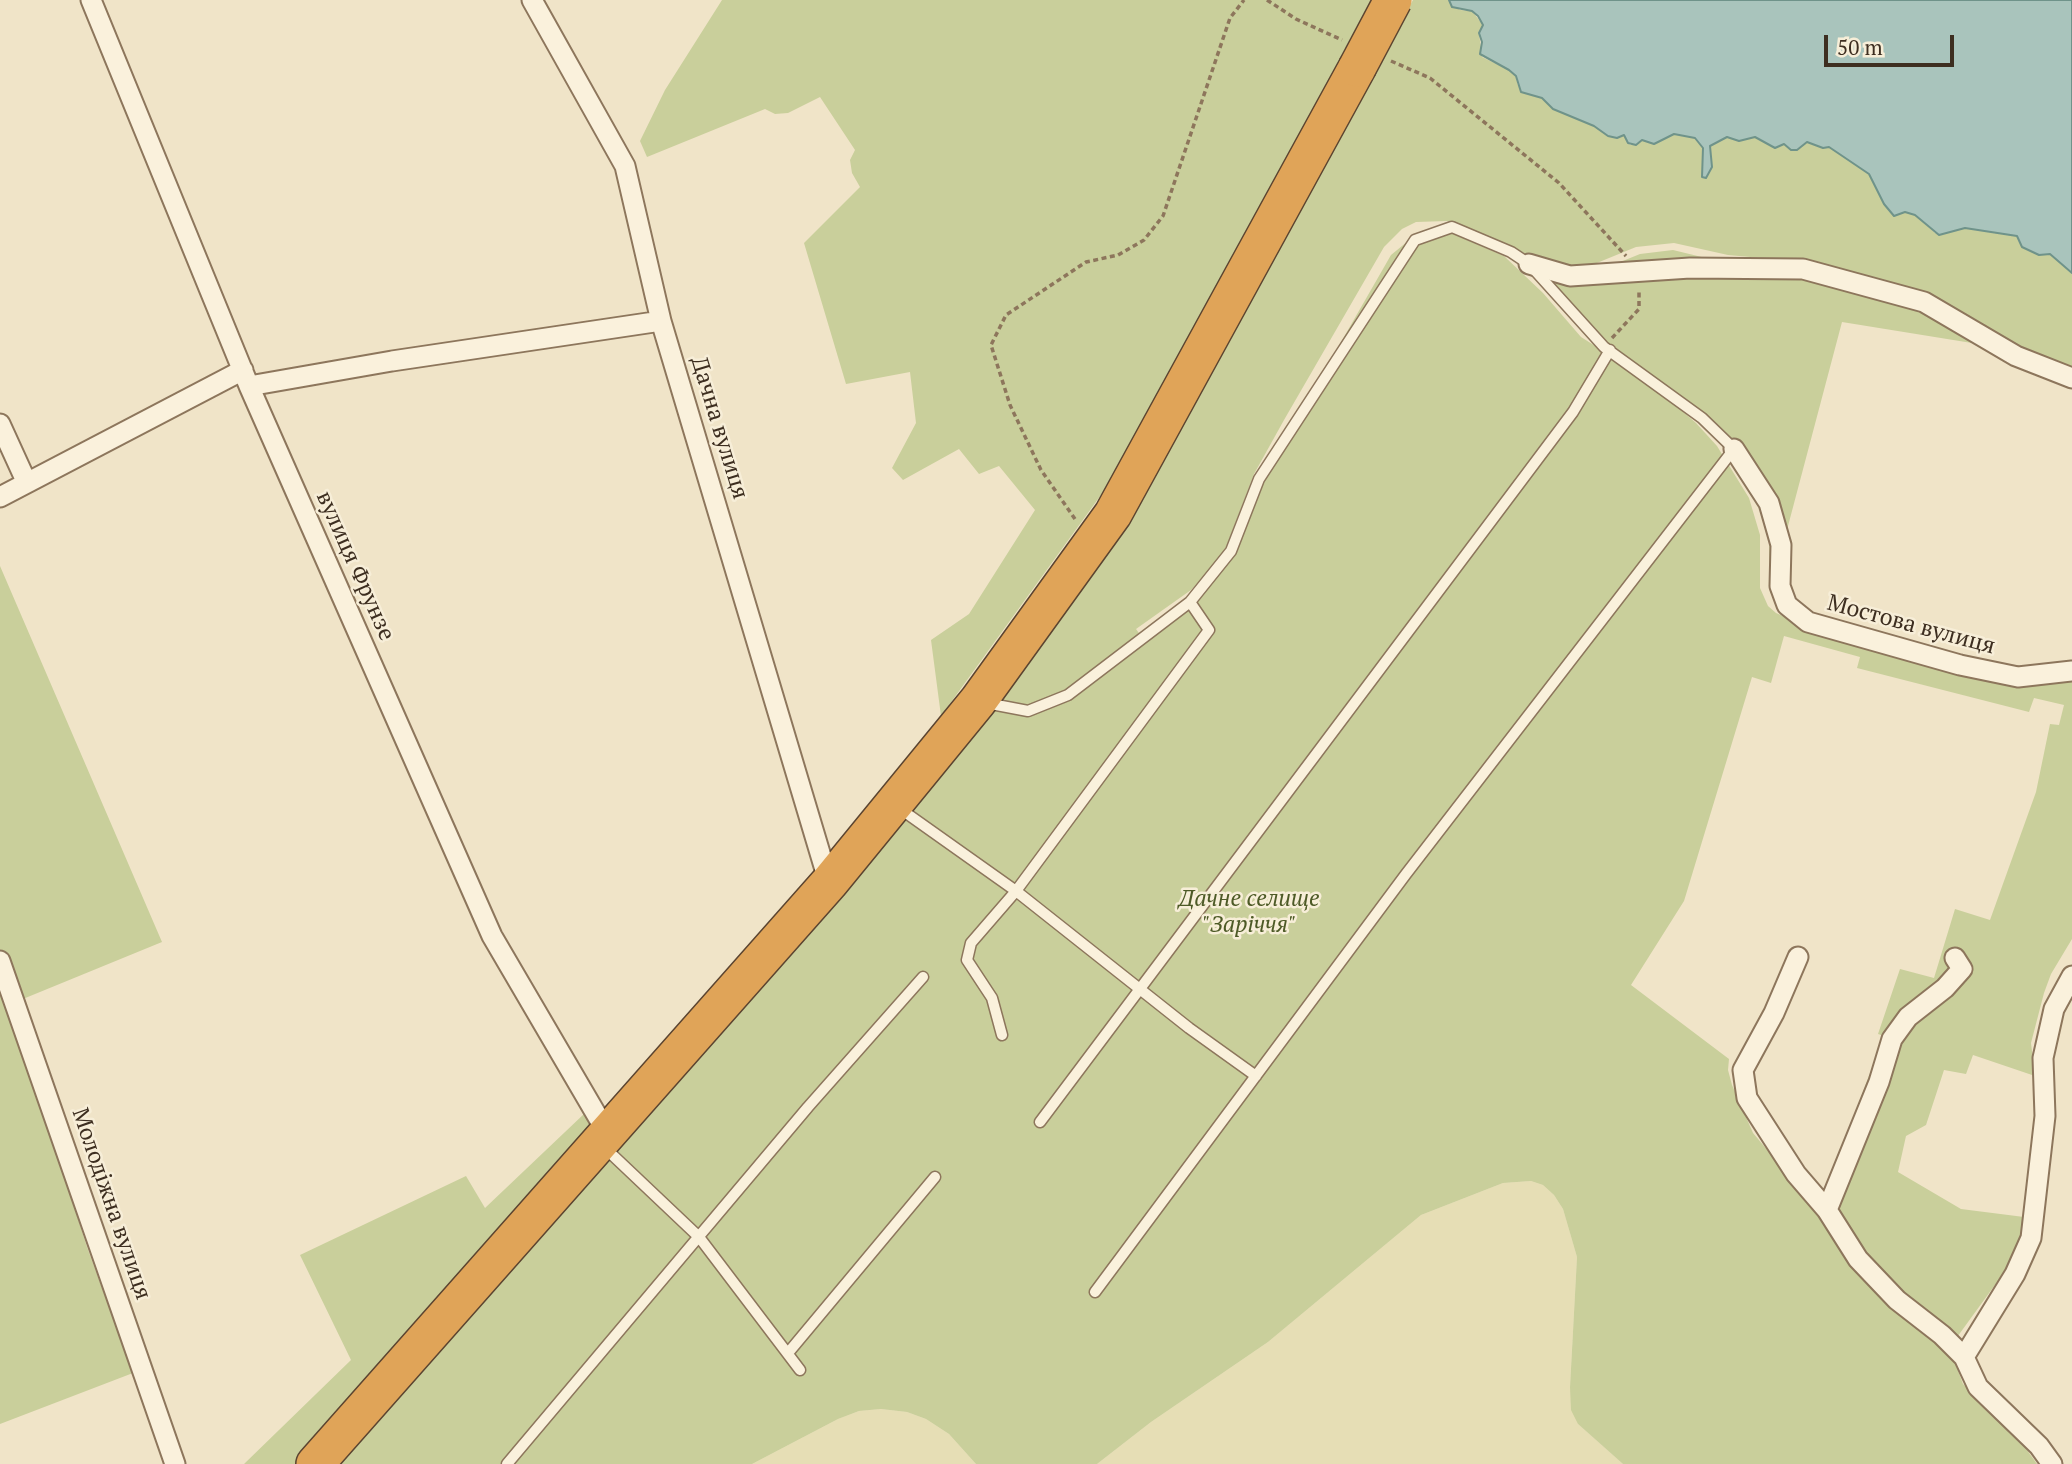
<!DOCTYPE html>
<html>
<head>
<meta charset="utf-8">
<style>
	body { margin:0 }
	#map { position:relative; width:2072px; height:1464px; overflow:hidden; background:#f0e4c8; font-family:"PT Serif",serif }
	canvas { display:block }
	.scale { position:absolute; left:1824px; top:35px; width:130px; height:32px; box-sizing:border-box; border:4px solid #3d2e20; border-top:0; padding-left:9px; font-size:21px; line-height:24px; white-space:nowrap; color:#3d2e20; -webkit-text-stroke:5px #f7eed8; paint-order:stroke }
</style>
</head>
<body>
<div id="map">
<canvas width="2072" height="1464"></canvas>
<div class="scale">50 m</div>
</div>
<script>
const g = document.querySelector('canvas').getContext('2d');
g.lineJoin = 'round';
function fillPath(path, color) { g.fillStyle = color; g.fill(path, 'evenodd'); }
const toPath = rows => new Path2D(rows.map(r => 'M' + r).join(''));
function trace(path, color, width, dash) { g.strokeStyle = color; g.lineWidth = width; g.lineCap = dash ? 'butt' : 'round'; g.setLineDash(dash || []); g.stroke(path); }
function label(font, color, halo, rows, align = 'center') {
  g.font = font + ' "PT Serif",serif'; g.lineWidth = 5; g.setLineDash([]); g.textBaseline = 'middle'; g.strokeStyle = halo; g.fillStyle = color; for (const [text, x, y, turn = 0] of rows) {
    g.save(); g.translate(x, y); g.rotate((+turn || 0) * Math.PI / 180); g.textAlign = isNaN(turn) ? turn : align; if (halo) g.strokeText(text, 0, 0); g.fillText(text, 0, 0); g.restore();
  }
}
const farmland = toPath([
	[1531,1181,1543,1185,1554,1195,1563,1209,1577,1257,1570,1387,1578,1424,1623,1464,1097,1464,1151,1422,1268,1342,1421,1215,1503,1183],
	[881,1409,907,1412,926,1419,949,1434,976,1464,752,1464,838,1419,859,1411]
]);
const green = toPath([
	[722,0,1379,0,1119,470,941,716,931,640,969,614,1035,510,999,466,979,474,959,449,903,480,892,468,916,423,910,372,846,384,804,243,860,187,852,173,850,160,855,150,820,97,788,113,775,114,765,109,647,157,640,141,665,90],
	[1413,0,1449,0,1460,10,1472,11,1483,25,1479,33,1482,57,1509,70,1516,76,1518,85,1543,98,1550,107,1594,126,1608,136,1617,138,1624,135,1630,145,1636,145,1642,140,1654,144,1674,134,1695,138,1703,148,1703,177,1712,167,1710,146,1727,137,1742,140,1755,137,1775,148,1784,144,1797,150,1807,142,1834,148,1869,174,1884,204,1894,215,1905,212,1915,215,1935,233,1965,228,2017,236,2039,255,2050,254,2072,273,2072,374,1987,335,1795,261,1728,255,1674,243,1636,247,1587,267,1577,268,1546,262,1447,221,1416,222,1402,229,1384,247,1284,420,1254,474,1223,555,1191,590,1136,629,1144,640,1198,597,1217,577,1240,542,1263,478,1391,255,1419,232,1446,231,1504,256,1543,293,1581,337,1638,373,1696,423,1717,446,1749,498,1760,535,1760,588,1768,606,1776,613,1790,619,1962,667,2072,669,2072,939,2051,974,2044,993,2031,1043,2035,1076,1973,1055,1966,1074,1944,1070,1926,1125,1906,1136,1898,1172,1961,1209,2024,1217,2022,1235,2013,1260,1955,1340,1893,1295,1822,1200,1884,1036,1878,1034,1900,969,1934,978,1955,909,1990,920,2036,792,2050,724,2059,725,2064,705,2034,698,2029,712,1857,668,1860,657,1784,636,1771,683,1752,677,1684,901,1631,985,1729,1059,1728,1070,1732,1085,1753,1133,1815,1207,1833,1240,1872,1285,1953,1357,1963,1384,2014,1432,2037,1464,1623,1464,1578,1424,1571,1410,1570,1387,1577,1257,1563,1209,1554,1195,1543,1185,1531,1181,1503,1183,1421,1215,1268,1342,1151,1422,1097,1464,976,1464,949,1434,926,1419,907,1412,881,1409,859,1411,838,1419,752,1464,327,1464,847,875,1199,385],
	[1673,250,1714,260,1764,264,1935,313,1978,344,1842,322,1770,594,1769,537,1764,514,1757,494,1723,441,1641,367,1598,342,1518,259,1545,269,1613,265,1640,254],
	[0,566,162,942,18,1001,0,951],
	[0,976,87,1247,133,1373,0,1424],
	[585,1113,592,1124,586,1135,295,1464,244,1464,351,1360,300,1255,466,1176,485,1208]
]);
const water = toPath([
	[1449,0,2072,0,2072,273,2050,254,2039,255,2022,247,2017,236,1965,228,1939,235,1915,215,1905,212,1894,216,1884,204,1869,174,1829,147,1823,148,1807,142,1797,150,1791,150,1784,144,1775,148,1755,137,1739,141,1727,137,1710,146,1712,167,1706,178,1702,177,1703,148,1695,138,1674,134,1654,144,1642,140,1636,145,1628,143,1624,135,1617,138,1608,136,1594,126,1553,109,1542,98,1521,92,1516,76,1509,70,1480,54,1482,42,1479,33,1483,25,1478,16,1472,11,1452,7,1449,0]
]);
const path = toPath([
	[1267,0,1296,19,1342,40],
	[1391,61,1430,78,1559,183,1626,256],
	[1612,338,1639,309,1639,290],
	[1075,519,1041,470,1010,405,991,345,1006,315,1086,262,1118,255,1144,240,1163,216,1230,18,1244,0]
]);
const lane = toPath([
	[986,703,1028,711,1068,695,1190,602,1231,551,1259,479,1415,240,1452,227,1511,252,1529,264,1604,347,1702,418,1734,449,1406,874,1095,1292],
	[899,808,1016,891,1189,1028,1256,1076],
	[1002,1035,992,998,967,960,971,943,1016,891,1209,630,1190,602],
	[1040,1122,1573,412,1610,350],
	[604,1147,699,1237,800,1370],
	[788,1353,935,1177],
	[507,1464,808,1107,923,977]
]);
const street = toPath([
	[91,0,249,386,492,936,609,1136],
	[532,0,625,166,661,321,829,883],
	[1529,264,1570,276,1690,268,1803,269,1924,302,2016,356,2072,378],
	[249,386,392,361,661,321],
	[0,424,26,481],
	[1734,449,1769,503,1781,545,1780,586,1787,605,1808,622,1960,665,2018,677,2072,671],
	[0,497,243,370],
	[1798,957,1774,1013,1743,1070,1747,1098,1796,1174,1827,1210,1858,1259,1897,1300,1942,1335,1964,1357,1978,1387,2039,1446,2052,1464],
	[0,961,175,1464],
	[1827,1210,1879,1082,1892,1039,1908,1017,1945,988,1962,969,1955,958],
	[1964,1357,2015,1274,2031,1238,2045,1116,2043,1058,2054,1009,2072,976]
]);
const highway = toPath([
	[315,1464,829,883,978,701,1113,514,1357,68]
]);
const highwayBridge = toPath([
	[1357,68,1393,0]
]);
const streetNames = [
	["Дачна вулиця",719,428,73],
	["вулиця Фрунзе",355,566,66],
	["Мостова вулиця",1911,625,15],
	["Молодіжна вулиця",111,1204,71]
];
const parkNames = [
	["Дачне селище",1249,899],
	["\"Заріччя\"",1249,925]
];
fillPath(farmland, '#e6deb5');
fillPath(green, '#c9cf9b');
fillPath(water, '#a9c4bc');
trace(water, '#6f938a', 2);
trace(lane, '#8d765c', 13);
trace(street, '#8d765c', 23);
trace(highway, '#5b4430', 40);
trace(path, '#8d765c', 3.5, [5, 3.5]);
trace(lane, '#faf1dc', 10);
trace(street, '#faf1dc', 19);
trace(highway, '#e0a458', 37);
trace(highwayBridge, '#5b4430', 40, []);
trace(highwayBridge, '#e0a458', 37);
label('23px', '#3d2e20', '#f7eed8', streetNames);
label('italic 23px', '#4d5a26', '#f7eed8', parkNames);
</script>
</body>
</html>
